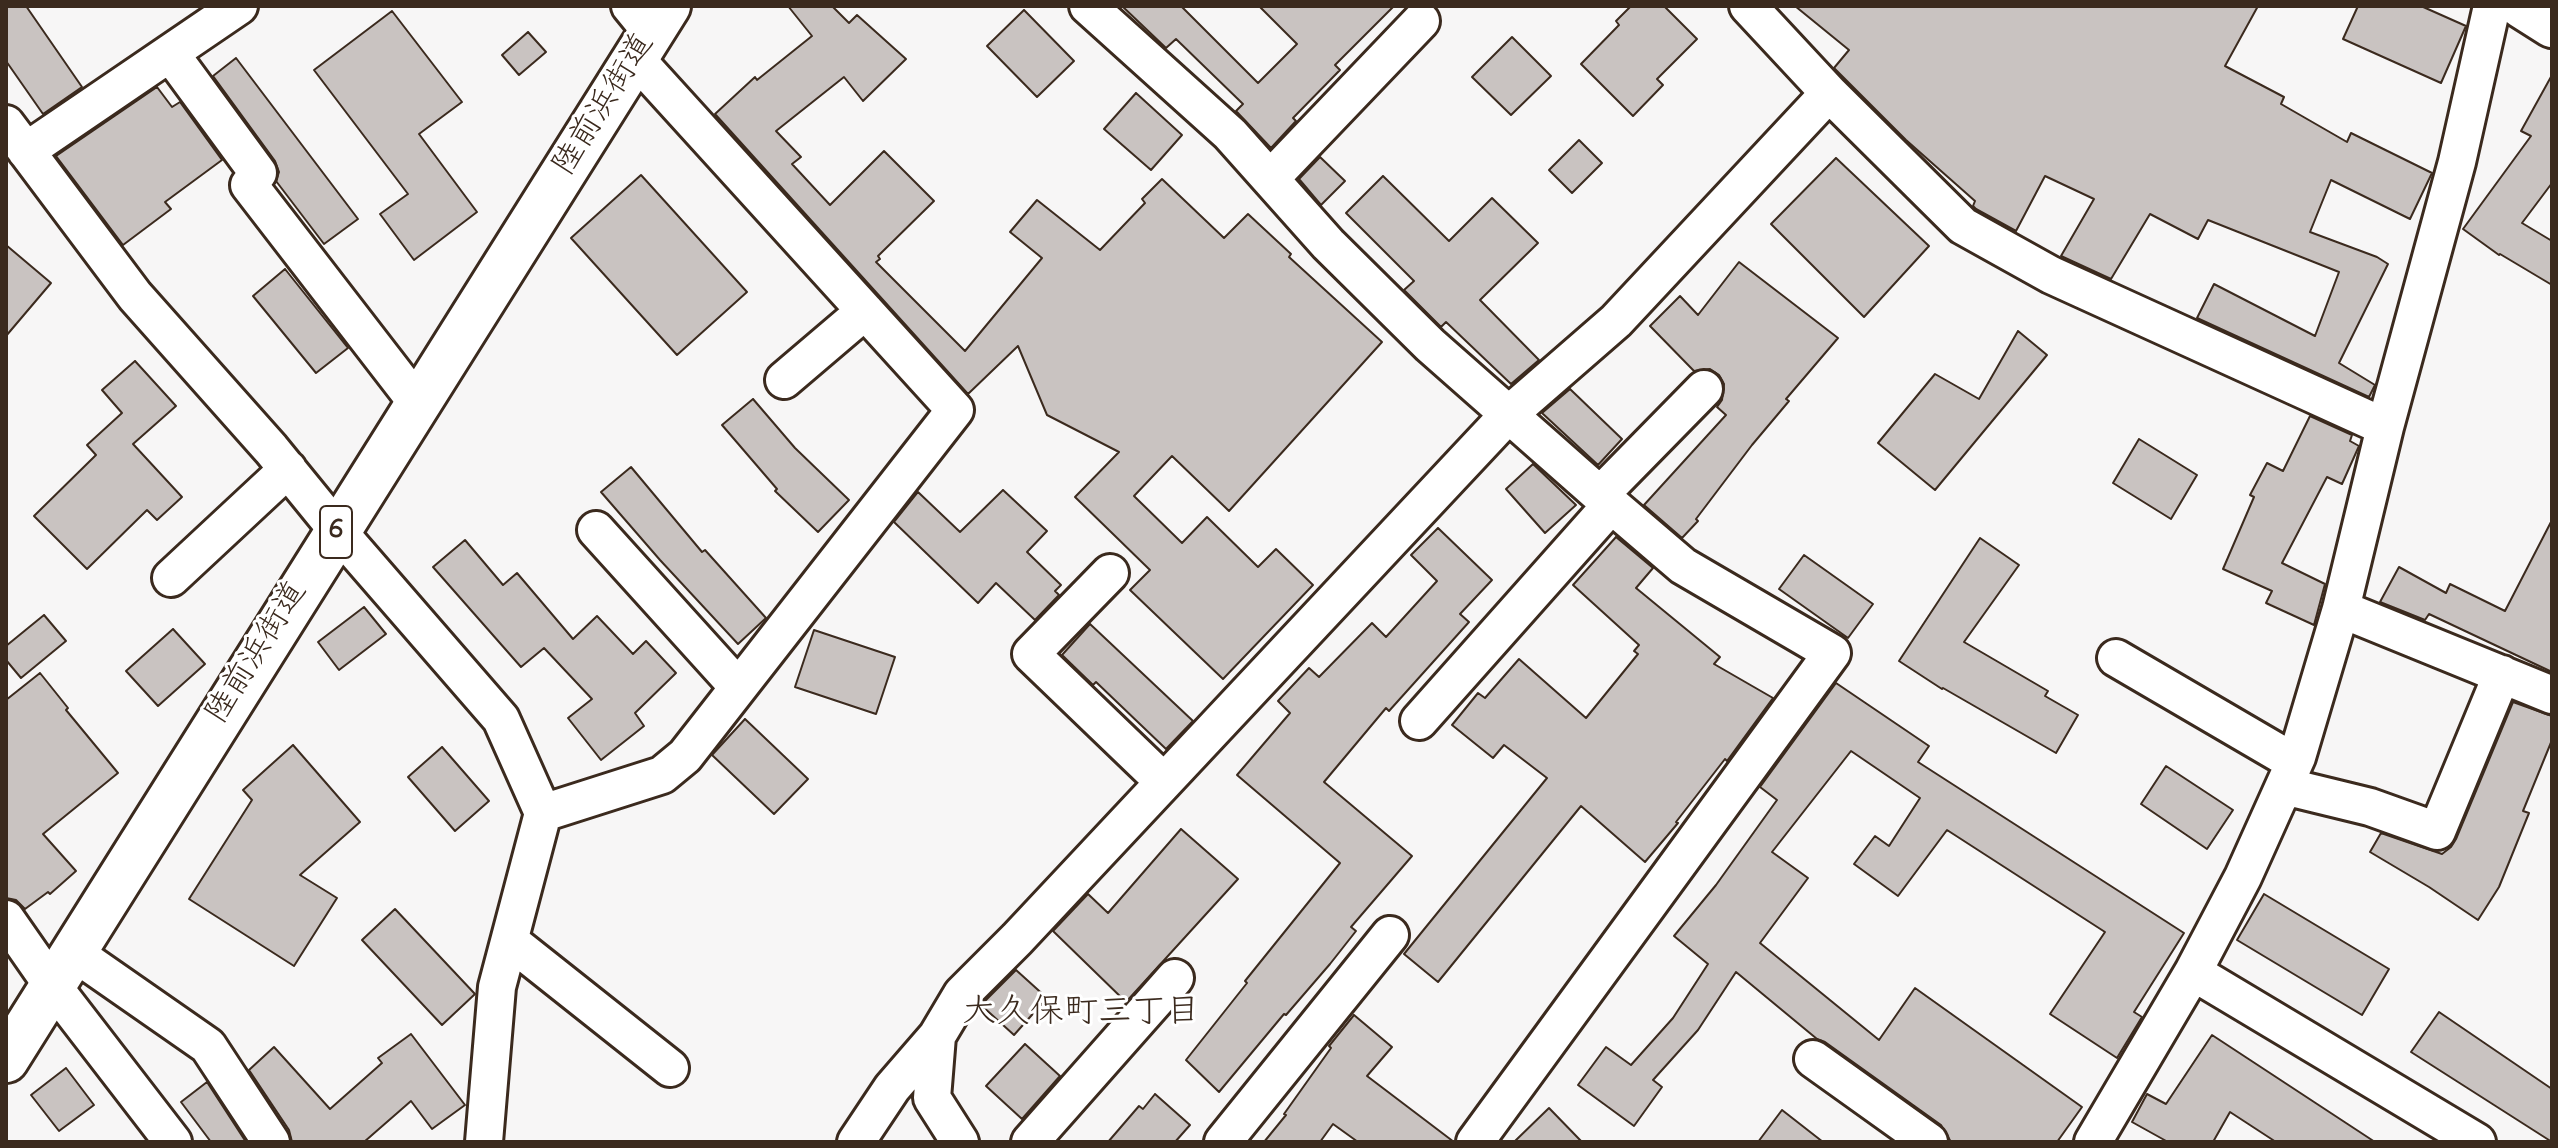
<!DOCTYPE html>
<html>
<head>
<meta charset="utf-8">
<style>
	body { margin:0 }
	#map { position:relative; width:2558px; height:1148px; overflow:hidden; background:#f7f6f6; font-family:"Indie Flower",sans-serif }
	canvas { display:block }
	.frame { position:absolute; inset:0; border:8px solid #3b2a1e; pointer-events:none }
</style>
</head>
<body>
<div id="map">
<canvas width="2558" height="1148"></canvas>
<div class="frame"></div>
</div>
<script>
const g = document.querySelector('canvas').getContext('2d');
g.lineJoin = 'round';
function fillPath(path, color) { g.fillStyle = color; g.fill(path, 'evenodd'); }
const toPath = rows => new Path2D(rows.map(r => 'M' + r).join(''));
function trace(path, color, width, dash) { g.strokeStyle = color; g.lineWidth = width; g.lineCap = dash ? 'butt' : 'round'; g.setLineDash(dash || []); g.stroke(path); }
function label(font, color, halo, rows, align = 'center') {
  g.font = font + ' "Indie Flower","Klee One",sans-serif'; g.lineWidth = 6; g.setLineDash([]); g.textBaseline = 'middle'; g.strokeStyle = halo; g.fillStyle = color; for (const [text, x, y, turn = 0] of rows) {
    g.save(); g.translate(x, y); g.rotate((+turn || 0) * Math.PI / 180); g.textAlign = isNaN(turn) ? turn : align; if (halo) g.strokeText(text, 0, 0); g.fillText(text, 0, 0); g.restore();
  }
}
const building = toPath([
	[6,6,26,6,82,87,43,114,6,61,6,6],
	[788,6,832,6,849,23,857,15,906,59,863,101,844,77,776,131,801,157,792,164,830,205,884,151,934,201,878,256,880,259,876,262,965,351,1042,258,1010,232,1037,200,1100,250,1145,203,1142,199,1162,179,1224,238,1248,214,1291,254,1289,257,1382,342,1229,511,1172,456,1134,496,1182,543,1207,517,1258,567,1276,549,1313,585,1223,679,1130,590,1150,570,1075,497,1119,452,1047,415,1018,346,968,394,715,114,755,77,757,80,812,36,788,6],
	[1122,6,1181,6,1258,83,1297,44,1259,6,1394,6,1335,65,1340,70,1293,118,1296,121,1271,148,1236,111,1243,104,1176,39,1166,48,1122,6],
	[1631,6,1664,6,1697,39,1657,79,1663,85,1633,116,1581,64,1619,25,1616,21,1631,6],
	[1795,6,2258,6,2225,66,2284,97,2281,104,2347,142,2351,133,2432,173,2410,219,2331,180,2310,232,2377,257,2388,264,2339,363,2375,385,2369,397,2197,318,2214,284,2315,336,2339,272,2208,220,2198,239,2150,214,2111,279,2061,256,2094,199,2045,176,2016,231,1976,209,1973,206,1975,201,1906,140,1834,68,1849,50,1795,6],
	[2358,6,2421,6,2466,26,2441,83,2343,39,2358,6],
	[1024,10,1074,61,1037,97,987,46,1024,10],
	[392,11,462,102,419,134,477,212,414,260,380,214,408,194,314,70,392,11],
	[528,32,546,52,519,75,502,55,528,32],
	[1512,37,1551,76,1511,115,1472,77,1512,37],
	[236,58,358,219,324,244,276,181,279,172,275,161,213,76,236,58],
	[2552,75,2552,183,2522,223,2552,241,2552,285,2500,254,2499,255,2463,229,2531,136,2521,131,2552,75],
	[157,87,172,107,180,102,222,160,165,202,171,209,123,245,56,156,157,87],
	[1136,93,1182,135,1151,170,1104,129,1136,93],
	[1579,140,1602,163,1572,193,1549,170,1579,140],
	[1320,157,1345,181,1321,205,1299,179,1320,157],
	[1836,158,1929,246,1864,317,1771,224,1836,158],
	[641,175,747,292,677,355,571,238,641,175],
	[1383,176,1449,241,1492,198,1538,243,1480,300,1539,360,1511,384,1446,322,1441,327,1404,290,1414,281,1346,213,1383,176],
	[6,245,51,283,6,336,6,245],
	[1739,262,1838,338,1786,399,1789,401,1752,445,1696,519,1698,521,1682,538,1644,505,1726,415,1717,407,1722,400,1724,384,1719,375,1710,369,1694,371,1650,326,1680,296,1698,315,1739,262],
	[285,269,348,348,316,373,253,296,285,269],
	[2018,331,2047,355,1935,490,1878,443,1935,374,1979,399,2018,331],
	[135,361,176,406,133,444,182,497,157,520,147,510,87,569,34,516,96,455,87,445,122,413,102,390,135,361],
	[1570,389,1622,439,1598,465,1542,413,1570,389],
	[753,399,795,448,849,500,818,532,775,491,777,489,722,425,753,399],
	[2310,416,2352,435,2350,441,2359,446,2342,484,2327,477,2282,563,2325,584,2314,625,2266,603,2272,591,2223,569,2254,497,2250,495,2267,463,2283,471,2310,416],
	[2139,439,2197,475,2171,519,2113,483,2139,439],
	[1533,464,1576,505,1545,533,1506,489,1533,464],
	[631,467,702,552,705,550,766,618,738,644,660,560,601,492,631,467],
	[1003,490,1047,531,1027,552,1061,585,1055,591,1059,595,1035,620,996,583,978,603,894,522,918,492,960,532,1003,490],
	[2552,520,2552,672,2429,614,2425,620,2380,602,2399,567,2446,593,2450,584,2505,611,2552,520],
	[1438,528,1492,580,1460,614,1469,622,1389,711,1386,708,1324,782,1412,856,1351,927,1356,931,1330,964,1286,1015,1284,1014,1219,1092,1186,1060,1247,983,1245,981,1340,863,1237,775,1290,713,1278,701,1309,668,1319,677,1372,623,1386,637,1437,581,1411,555,1438,528],
	[1616,537,1653,568,1636,588,1720,657,1714,664,1773,698,1727,761,1725,759,1676,822,1678,823,1645,862,1581,806,1438,982,1404,954,1547,778,1504,745,1493,758,1452,725,1478,693,1485,698,1519,659,1586,718,1638,654,1634,651,1639,645,1573,585,1616,537],
	[1980,538,2019,565,1964,642,2048,691,2045,696,2078,715,2056,753,1943,688,1942,689,1899,661,1980,538],
	[465,540,503,585,517,573,573,639,597,616,633,654,646,641,676,673,635,713,644,726,601,760,568,718,592,699,544,648,521,667,433,567,465,540],
	[1804,555,1873,604,1848,638,1779,589,1804,555],
	[364,607,386,634,339,670,318,642,364,607],
	[44,615,66,641,21,678,6,660,6,646,44,615],
	[1090,624,1193,721,1166,749,1096,682,1093,685,1062,655,1090,624],
	[173,629,205,664,158,706,126,671,173,629],
	[814,630,895,657,876,714,795,687,814,630],
	[40,673,68,708,66,710,118,773,43,834,76,871,50,894,48,892,25,909,16,900,6,898,6,700,40,673],
	[1836,683,1929,746,1918,762,2184,933,2134,1012,2142,1017,2117,1058,2050,1014,2105,932,1947,830,1898,896,1854,864,1875,836,1889,846,1920,798,1851,751,1772,852,1808,878,1760,943,1879,1040,1915,988,2082,1107,2057,1142,1951,1142,1941,1125,1825,1042,1817,1039,1736,972,1698,1030,1653,1080,1662,1087,1634,1126,1578,1085,1606,1047,1631,1065,1673,1018,1708,964,1674,936,1716,885,1777,800,1760,787,1836,683],
	[2513,702,2552,716,2552,740,2523,811,2529,813,2499,887,2478,920,2429,887,2370,852,2381,833,2442,854,2451,847,2456,839,2513,702],
	[745,719,808,779,774,814,712,755,745,719],
	[293,745,360,822,300,875,337,898,294,966,189,899,252,800,243,790,293,745],
	[442,747,489,801,455,831,408,777,442,747],
	[2166,766,2233,810,2207,849,2141,804,2166,766],
	[1181,829,1238,879,1126,1002,1053,931,1088,894,1108,913,1181,829],
	[2264,894,2389,969,2362,1015,2237,940,2264,894],
	[395,909,475,994,442,1025,362,940,395,909],
	[1016,970,1047,998,1014,1035,981,1005,1016,970],
	[2439,1012,2552,1089,2552,1142,2411,1052,2439,1012],
	[1354,1015,1392,1047,1367,1076,1454,1142,1358,1142,1333,1124,1320,1142,1264,1142,1286,1115,1284,1114,1331,1048,1329,1046,1354,1015],
	[411,1034,465,1105,432,1129,411,1101,364,1142,292,1142,289,1130,249,1070,274,1047,330,1109,382,1063,378,1058,411,1034],
	[2212,1035,2375,1142,2276,1142,2230,1112,2213,1142,2168,1142,2132,1122,2147,1094,2166,1104,2212,1035],
	[1025,1044,1060,1076,1022,1119,986,1086,1025,1044],
	[66,1068,94,1105,59,1131,31,1095,66,1068],
	[207,1082,246,1142,211,1142,181,1102,207,1082],
	[1155,1094,1190,1125,1175,1142,1108,1142,1139,1106,1143,1109,1155,1094],
	[1549,1108,1582,1142,1514,1142,1549,1108],
	[1782,1110,1823,1142,1758,1142,1782,1110]
]);
const minor = toPath([
	[630,6,652,33],
	[1088,6,1230,134,1328,244,1430,345,1600,495,1683,566,1832,653,1475,1142],
	[1748,6,1829,93,1963,226,2051,275,2385,427],
	[170,53,258,173,249,185,418,404],
	[6,124,135,296,271,449,337,530,501,719,543,813,497,987,484,1142],
	[26,151,239,6],
	[1270,179,1421,21],
	[784,380,865,311],
	[1600,495,1704,389],
	[596,530,738,687],
	[1110,573,1031,654,1164,782],
	[171,578,288,469],
	[2341,609,2552,695],
	[2116,658,2294,762],
	[1419,721,1611,505],
	[2284,786,2370,807,2437,831,2502,674],
	[543,813,662,775,685,756,955,410,636,59],
	[6,919,52,985,173,1142],
	[510,941,670,1068],
	[73,952,208,1046,271,1142],
	[2193,972,2477,1142],
	[1813,1059,1929,1142],
	[856,1142,892,1088,937,1036],
	[960,1142,932,1098,937,1036,962,994,1017,939,1508,415,1616,321,1829,93],
	[1030,1142,1175,978],
	[1223,1142,1390,935],
	[2093,1142,2193,972,2243,877,2297,757,2341,609,2385,427,2457,162,2492,6]
]);
const tertiary = toPath([
	[2522,6,2552,25]
]);
const trunk = toPath([
	[6,1060,668,6]
]);
const shields = [
	[336,532,32]
];
const shieldNames = [
	["6",336,532]
];
const streetNames = [
	["陸前浜街道",606,106,-58],
	["陸前浜街道",259,654,-58]
];
const neighbourhoodNames = [
	["大久保町三丁目",1081,1015]
];
fillPath(building, '#c9c3c1');
trace(building, '#3b2a1e', 2);
trace(minor, '#3b2a1e', 42);
trace(tertiary, '#3b2a1e', 50);
trace(trunk, '#3b2a1e', 50);
trace(minor, '#fff', 36);
trace(tertiary, '#fff', 44);
trace(trunk, '#fff', 44);
for (const [x, y, w] of shields) { const box = new Path2D(); box.roundRect(x - w / 2, y - 26, w, 52, 6); g.fillStyle = '#fff'; g.fill(box); trace(box, '#3b2a1e', 2); }
label('bold 30px', '#3b2a1e', null, shieldNames);
label('32px', '#3b2a1e', '#fff', streetNames);
label('34px', '#3b2a1e', '#fff', neighbourhoodNames);
</script>
</body>
</html>
